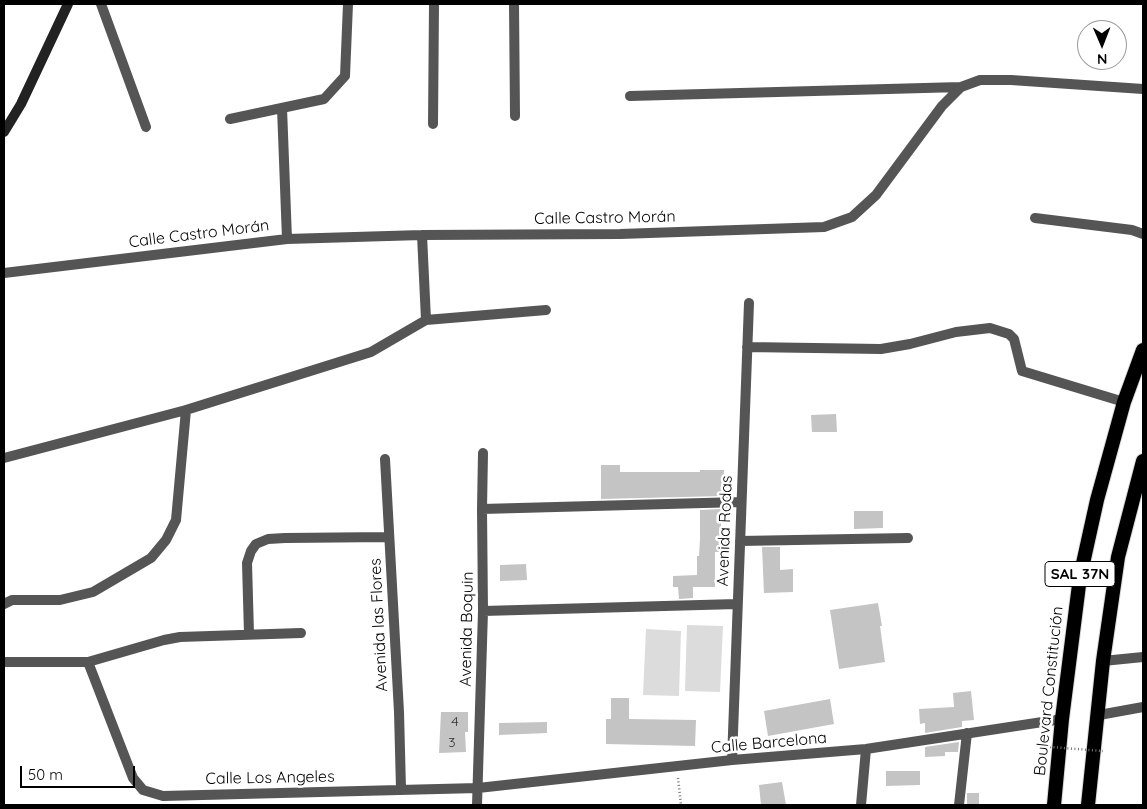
<!DOCTYPE html>
<html>
<head>
<meta charset="utf-8">
<style>
	body { margin:0 }
	#map { position:relative; width:1147px; height:809px; overflow:hidden; background:#fff; font-family:Quicksand,sans-serif }
	canvas { display:block }
	.frame { position:absolute; inset:0; border:5px solid #000; pointer-events:none }
	.north { position:absolute; left:1077px; top:20px; width:50px; height:50px; box-sizing:border-box; background:#fff; border:1px solid #999; border-radius:50%; rotate:179deg; font-size:14px; font-weight:700; line-height:20px; text-align:center; color:#000 }
	.north::after { content:''; display:block; margin:auto; width:18px; height:22px; background:#000; clip-path:polygon(50% 0,100% 100%,50% 72%,0 100%) }
	.scale { position:absolute; left:20px; top:766px; width:115px; height:22px; box-sizing:border-box; border:2px solid #000; border-top:0; padding-left:6px; font-size:15px; line-height:18px; white-space:nowrap; color:#000; -webkit-text-stroke:4px #fff; paint-order:stroke }
</style>
</head>
<body>
<div id="map">
<canvas width="1147" height="809"></canvas>
<div class="frame"></div>
<div class="north">N</div>
<div class="scale">50 m</div>
</div>
<script>
const g = document.querySelector('canvas').getContext('2d');
g.lineJoin = 'round';
function fillPath(path, color) { g.fillStyle = color; g.fill(path, 'evenodd'); }
const toPath = rows => new Path2D(rows.map(r => 'M' + r).join(''));
function trace(path, color, width, dash) { g.strokeStyle = color; g.lineWidth = width; g.lineCap = dash ? 'butt' : 'round'; g.setLineDash(dash || []); g.stroke(path); }
function label(font, color, halo, rows, align = 'center') {
  g.font = font + ' Quicksand,sans-serif'; g.lineWidth = 5; g.setLineDash([]); g.textBaseline = 'middle'; g.strokeStyle = halo; g.fillStyle = color; for (const [text, x, y, turn = 0] of rows) {
    g.save(); g.translate(x, y); g.rotate((+turn || 0) * Math.PI / 180); g.textAlign = isNaN(turn) ? turn : align; if (halo) g.strokeText(text, 0, 0); g.fillText(text, 0, 0); g.restore();
  }
}
const green = toPath([
	[687,625,723,626,720,692,685,691],
	[646,629,681,631,679,696,643,695]
]);
const building = toPath([
	[836,414,837,432,812,432,811,415],
	[601,465,620,465,620,472,700,472,700,470,724,470,723,496,601,499],
	[721,509,721,539,727,539,727,552,715,552,715,587,693,587,693,598,679,599,678,587,673,587,673,576,697,575,697,556,699,556,700,539,700,510],
	[854,511,883,511,883,528,854,529],
	[762,547,780,547,780,570,793,569,793,592,764,593],
	[526,564,527,580,500,581,500,565],
	[878,603,882,626,880,626,885,662,839,669,830,610],
	[971,691,974,720,962,721,962,727,925,733,925,723,920,724,919,709,954,707,953,693],
	[611,698,629,698,629,719,696,720,695,746,606,744,606,719,611,719],
	[830,699,834,724,768,736,764,711],
	[441,712,468,712,468,732,465,732,466,752,439,753],
	[547,722,547,733,499,735,499,723],
	[959,742,958,752,945,752,945,756,925,757,925,747],
	[886,771,920,771,920,785,886,786],
	[782,782,786,805,761,805,759,785],
	[967,793,979,793,979,805,967,805]
]);
const path = toPath([
	[678,778,681,805]
]);
const minor = toPath([
	[101,4,146,127],
	[514,4,515,116],
	[630,96,961,87],
	[282,108,287,239],
	[230,119,324,99,345,76,348,4],
	[433,124,434,4],
	[1035,218,1132,230,1143,234],
	[422,235,426,320],
	[4,273,287,239,422,235,620,234,824,227,852,217,876,195,942,106,961,87,980,80,1011,80,1143,89],
	[747,347,881,349,910,344,956,332,990,328,1009,334,1014,339,1022,371,1124,402],
	[4,458,186,410,371,352,426,320,546,310],
	[385,459,399,712,401,789],
	[482,509,741,502],
	[740,541,908,538],
	[4,604,12,600,60,600,93,592,151,558,166,540,176,520,186,410],
	[483,611,737,604],
	[249,634,247,563,251,551,256,544,268,539,285,538,389,537],
	[1103,661,1143,657],
	[4,662,88,662,164,640,180,637,301,633],
	[88,662,133,778,143,790,163,796,478,788,732,760,866,749,1062,719],
	[1099,715,1143,707],
	[732,760,749,303],
	[477,805,483,611,482,509,483,453],
	[861,805,866,749],
	[959,805,967,733]
]);
const secondary = toPath([
	[4,132,21,104,68,4]
]);
const trunk = toPath([
	[1054,805,1062,719,1080,577,1097,500,1124,402,1143,350],
	[1088,805,1103,661,1118,557,1143,461]
]);
const pathBridge = toPath([
	[1050,747,1103,751]
]);
const numberNames = [
	["4",455,722],
	["3",452,743]
];
const shields = [
	[1080,574,70]
];
const shieldNames = [
	["SAL 37N",1080,574]
];
const streetNames = [
	["Calle Castro Morán",605,218,-1],
	["Calle Castro Morán",199,234,-7],
	["Avenida Rodas",725,531,-88],
	["Avenida las Flores",379,625,-93],
	["Avenida Boquin",467,629,-89],
	["Boulevard Constitución",1049,691,-84],
	["Calle Barcelona",769,743,-5],
	["Calle Los Angeles",270,778,-1]
];
fillPath(green, '#dcdcdc');
fillPath(building, '#c4c4c4');
trace(trunk, '#dbdbdb', 16);
trace(path, '#777', 2.5, [1, 2.5]);
trace(minor, '#555', 10);
trace(secondary, '#222', 10);
trace(trunk, '#000', 14);
trace(pathBridge, '#777', 2.5, [1, 2.5]);
label('14px', '#313131', null, numberNames);
for (const [x, y, w] of shields) { const box = new Path2D(); box.roundRect(x - w / 2, y - 12.5, w, 25, 4); g.fillStyle = '#fff'; g.fill(box); trace(box, '#000', 1); }
label('bold 15px', '#000', null, shieldNames);
label('16px', '#000', '#fff', streetNames);
</script>
</body>
</html>
